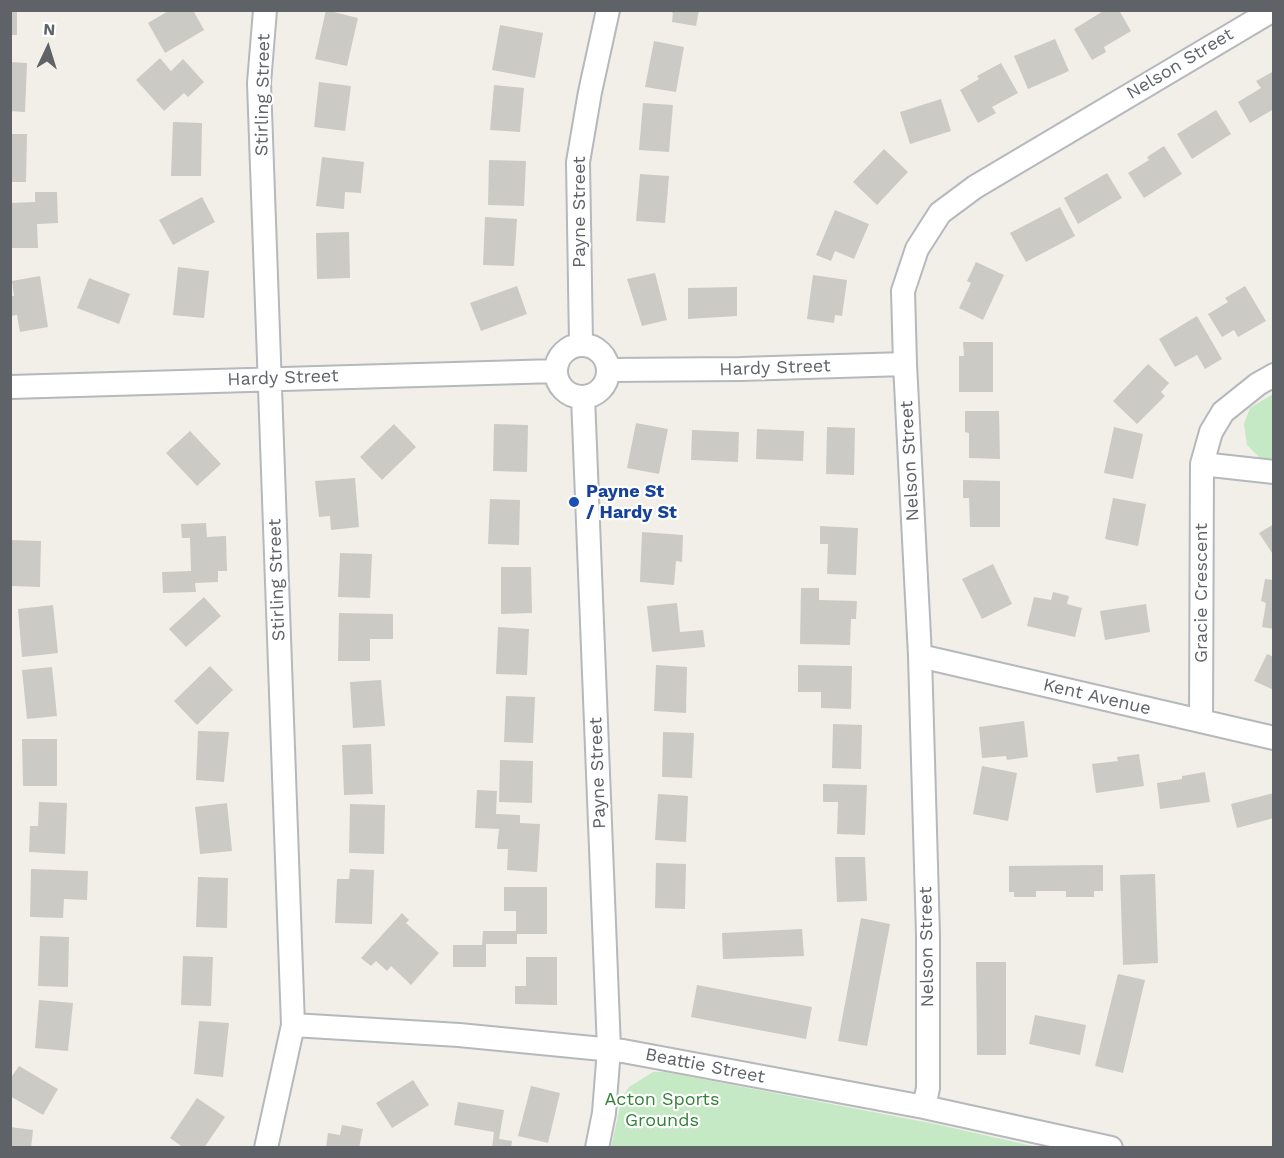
<!DOCTYPE html>
<html>
<head>
<meta charset="utf-8">
<style>
	body { margin:0 }
	#map { position:relative; width:1284px; height:1158px; overflow:hidden; background:#f1efe8; font-family:"Work Sans",sans-serif }
	canvas { display:block }
	.frame { position:absolute; inset:0; border:12px solid #5f6368; pointer-events:none }
	.north { position:absolute; left:18px; top:18px; width:60px; height:60px; -webkit-text-stroke:4px #fff; paint-order:stroke; rotate:4deg; font-size:16px; font-weight:700; line-height:24px; text-align:center; color:#5f6368 }
	.north::after { content:''; display:block; margin:auto; width:21px; height:27px; background:#5f6368; clip-path:polygon(50% 0,100% 100%,50% 72%,0 100%) }
</style>
</head>
<body>
<div id="map">
<canvas width="1284" height="1158"></canvas>
<div class="frame"></div>
<div class="north">N</div>
</div>
<script>
const g = document.querySelector('canvas').getContext('2d');
g.lineJoin = 'round';
function fillPath(path, color) { g.fillStyle = color; g.fill(path, 'evenodd'); }
const toPath = rows => new Path2D(rows.map(r => 'M' + r).join(''));
function trace(path, color, width, dash) { g.strokeStyle = color; g.lineWidth = width; g.lineCap = dash ? 'butt' : 'round'; g.setLineDash(dash || []); g.stroke(path); }
function label(font, color, halo, rows, align = 'center') {
  g.font = font + ' "Work Sans",sans-serif'; g.lineWidth = 4.5; g.setLineDash([]); g.textBaseline = 'middle'; g.strokeStyle = halo; g.fillStyle = color; for (const [text, x, y, turn = 0] of rows) {
    g.save(); g.translate(x, y); g.rotate((+turn || 0) * Math.PI / 180); g.textAlign = isNaN(turn) ? turn : align; if (halo) g.strokeText(text, 0, 0); g.fillText(text, 0, 0); g.restore();
  }
}
const green = toPath([
	[1273,394,1273,461,1261,459,1247,445,1244,424,1250,408],
	[653,1072,665,1072,935,1124,1037,1147,611,1147,622,1098,629,1087]
]);
const building = toPath([
	[10,10,17,10,17,35,10,35],
	[170,10,193,10,204,30,165,53,148,23],
	[326,10,358,18,347,66,315,59],
	[668,10,699,10,696,26,672,22,673,13],
	[1105,10,1119,10,1131,31,1104,47,1106,52,1092,60,1074,29],
	[500,25,543,33,535,78,492,70],
	[1055,39,1069,71,1028,89,1014,56],
	[654,41,684,47,676,92,645,87],
	[160,58,171,71,183,59,204,82,188,97,184,93,164,111,136,80],
	[10,62,27,63,25,112,10,111],
	[1001,63,1018,93,992,107,996,113,978,123,960,90,979,79,977,76],
	[1274,71,1274,109,1250,123,1238,102,1261,88,1256,81],
	[319,82,351,86,345,131,314,127],
	[494,85,524,88,520,132,490,130],
	[941,99,951,131,910,144,900,112],
	[643,103,673,105,669,152,639,150],
	[1216,110,1231,134,1192,159,1177,134],
	[173,122,202,123,201,176,171,176],
	[10,134,27,134,26,182,10,182],
	[1164,146,1182,174,1144,198,1128,173,1149,160,1147,157],
	[884,149,908,172,877,205,853,182],
	[322,157,364,162,361,193,345,192,344,209,316,206],
	[489,160,526,161,524,206,488,205],
	[1107,173,1122,198,1078,224,1064,198],
	[640,174,669,176,665,223,636,221],
	[35,192,57,192,58,223,37,224,38,248,10,248,10,203,35,202],
	[202,197,215,222,173,245,159,220],
	[1060,207,1075,236,1026,262,1010,233],
	[835,210,869,224,854,259,835,251,831,261,816,255],
	[485,217,517,219,514,266,483,265],
	[349,232,350,278,317,279,316,233],
	[976,262,1004,275,983,320,959,308,971,283,967,281],
	[178,267,209,271,204,318,173,315],
	[655,273,667,320,642,326,627,279],
	[813,275,847,280,842,316,835,315,834,323,807,319],
	[40,276,48,327,20,332,17,315,10,316,10,296,14,296,12,281],
	[89,278,130,294,119,324,77,308],
	[517,286,527,314,481,331,470,303],
	[1245,286,1266,321,1238,337,1234,330,1222,337,1208,314,1228,302,1225,298],
	[737,287,737,316,688,319,688,288],
	[1197,316,1222,359,1205,369,1197,355,1175,367,1159,339],
	[963,342,993,342,993,392,959,392,959,356,964,356],
	[1148,364,1169,383,1161,392,1165,396,1137,424,1113,401],
	[965,411,999,411,1000,459,969,458,969,433,965,432],
	[636,423,668,429,659,474,627,468],
	[394,424,416,447,382,480,360,457],
	[494,424,528,425,527,472,493,471],
	[827,427,855,428,854,475,826,474],
	[1114,427,1143,434,1133,479,1104,473],
	[757,429,804,431,803,461,756,459],
	[692,430,739,432,738,462,691,460],
	[190,431,221,464,197,486,166,453],
	[355,478,359,527,331,530,330,516,319,517,315,481],
	[963,480,1000,481,1000,527,970,527,969,498,963,498],
	[1113,498,1146,504,1138,546,1105,539],
	[490,499,520,500,519,545,488,544],
	[206,523,207,537,226,536,227,571,218,571,218,582,195,583,196,592,163,593,162,572,191,571,190,538,182,538,181,524],
	[1274,524,1274,556,1259,533],
	[820,526,858,528,856,575,827,574,828,544,820,544],
	[642,532,683,535,682,562,676,561,674,585,640,582],
	[10,540,41,541,40,587,10,586],
	[340,553,372,554,370,598,338,597],
	[993,564,1012,604,982,619,962,579],
	[501,567,531,567,532,613,501,614],
	[1265,579,1274,580,1274,629,1262,627,1266,603,1261,601],
	[801,588,819,588,819,600,857,601,856,619,851,619,850,645,800,644],
	[1053,592,1069,596,1067,604,1082,608,1075,637,1027,626,1034,597,1051,600],
	[204,597,221,616,186,647,169,629],
	[677,603,680,632,703,630,705,647,652,652,647,606],
	[1146,604,1150,632,1105,640,1100,611],
	[53,605,58,653,22,657,18,609],
	[339,613,393,614,393,639,370,639,370,661,338,661],
	[498,627,529,629,527,675,496,674],
	[1267,654,1274,657,1274,690,1254,681],
	[656,665,687,667,686,713,654,711],
	[798,665,852,666,851,709,821,708,821,692,798,692],
	[210,666,233,690,197,725,174,701],
	[52,667,57,716,27,719,22,670],
	[381,680,385,726,353,728,350,682],
	[506,696,535,697,533,743,504,742],
	[1024,721,1028,757,1007,760,1006,756,982,758,979,727],
	[833,724,862,725,861,769,832,768],
	[198,731,229,732,224,782,196,780],
	[663,732,694,733,692,778,662,777],
	[22,739,57,739,57,786,23,786],
	[371,744,373,794,344,795,342,745],
	[1139,754,1144,786,1096,793,1092,764,1118,761,1117,757],
	[500,760,533,761,532,803,499,802],
	[982,766,1017,773,1008,821,973,814],
	[1205,772,1210,802,1160,809,1157,783,1182,779,1182,776],
	[823,784,867,785,865,835,837,834,838,802,823,802],
	[477,790,497,791,496,814,520,815,520,823,540,824,537,872,507,870,508,849,497,849,499,829,475,828],
	[1274,793,1274,818,1237,828,1231,804],
	[658,794,688,796,686,842,655,840],
	[39,802,67,803,65,854,29,852,30,826,38,826],
	[227,803,232,851,200,854,195,807],
	[350,804,385,805,384,854,349,853],
	[835,857,865,857,867,901,837,902],
	[656,863,686,864,685,909,655,908],
	[1103,865,1103,891,1094,891,1094,897,1066,897,1066,891,1036,891,1036,897,1014,897,1014,892,1009,892,1009,866],
	[31,869,88,871,87,900,64,899,63,918,30,917],
	[350,869,374,870,372,924,335,923,337,879,349,879],
	[1155,874,1158,963,1123,965,1120,875],
	[198,877,228,878,227,928,196,927],
	[504,887,547,887,547,934,517,934,517,944,486,944,486,967,453,967,453,945,482,945,483,931,516,931,516,911,504,911],
	[402,913,409,920,406,923,439,953,411,985,391,966,387,971,376,961,371,966,361,958],
	[861,918,890,924,867,1046,838,1041],
	[802,929,804,956,723,959,722,933],
	[40,936,69,937,68,987,38,986],
	[183,956,213,957,211,1006,181,1005],
	[526,957,557,957,557,1005,515,1004,515,986,526,986],
	[976,962,1006,962,1006,1055,977,1055],
	[1118,974,1145,980,1123,1073,1095,1066],
	[697,985,812,1007,806,1039,691,1017],
	[39,1000,73,1003,68,1051,35,1048],
	[1035,1015,1086,1025,1080,1055,1029,1044],
	[199,1021,229,1023,223,1077,194,1074],
	[19,1066,58,1089,43,1115,10,1096,10,1079],
	[413,1080,429,1105,392,1128,376,1103],
	[531,1086,560,1093,548,1143,518,1136],
	[197,1098,225,1117,204,1148,184,1148,170,1138],
	[458,1102,504,1110,499,1139,512,1141,511,1148,492,1148,494,1132,454,1125],
	[342,1125,363,1129,359,1148,326,1148,328,1133,340,1135],
	[10,1127,33,1130,31,1148,10,1148]
]);
const minor = toPath([
	[265,10,259,83,293,1025,266,1148],
	[581,344,578,162,590,92,608,10],
	'556 371a26 26 0 1 1 52 0a26 26 0 1 1-52 0Z',
	[608,370,740,369,905,364],
	[10,387,556,371],
	[583,397,609,1049,604,1113,597,1148],
	[1202,464,1274,472],
	[920,656,1274,738],
	[1201,721,1202,464,1211,432,1223,412,1258,384,1274,375],
	[293,1025,459,1035,623,1051,924,1107,1111,1148],
	[924,1107,928,1088,928,935,920,656,905,364,903,291,917,249,940,213,975,187,1273,10]
]);
const markers = [
	[574,502,6,"#1a4fb4"]
];
const streetNames = [
	["Nelson Street",1180,64,-31],
	["Stirling Street",263,95,-89],
	["Payne Street",580,212,-90],
	["Hardy Street",775,368,-2],
	["Hardy Street",283,378,-2],
	["Nelson Street",910,461,-93],
	["Stirling Street",277,580,-92],
	["Gracie Crescent",1202,593,-90],
	["Kent Avenue",1097,697,13],
	["Payne Street",598,773,-92],
	["Nelson Street",927,947,-91],
	["Beattie Street",705,1066,11]
];
const transitNames = [
	["Payne St",586,492],
	["/ Hardy St",586,513]
];
const parkNames = [
	["Acton Sports",662,1100],
	["Grounds",662,1121]
];
fillPath(green, '#c5e8c5');
fillPath(building, '#cccac5');
trace(minor, '#b5b8bc', 26);
trace(minor, '#fff', 22);
for (const [x, y, r, color] of markers) { const dot = new Path2D(); dot.arc(x, y, r, 0, 2 * Math.PI); g.fillStyle = color; g.fill(dot); trace(dot, '#fff', 2); }
label('18px', '#5f6368', '#fff', streetNames);
label('bold 18px', '#164399', '#fff', transitNames, 'left');
label('18px', '#348238', '#fff', parkNames);
</script>
</body>
</html>
